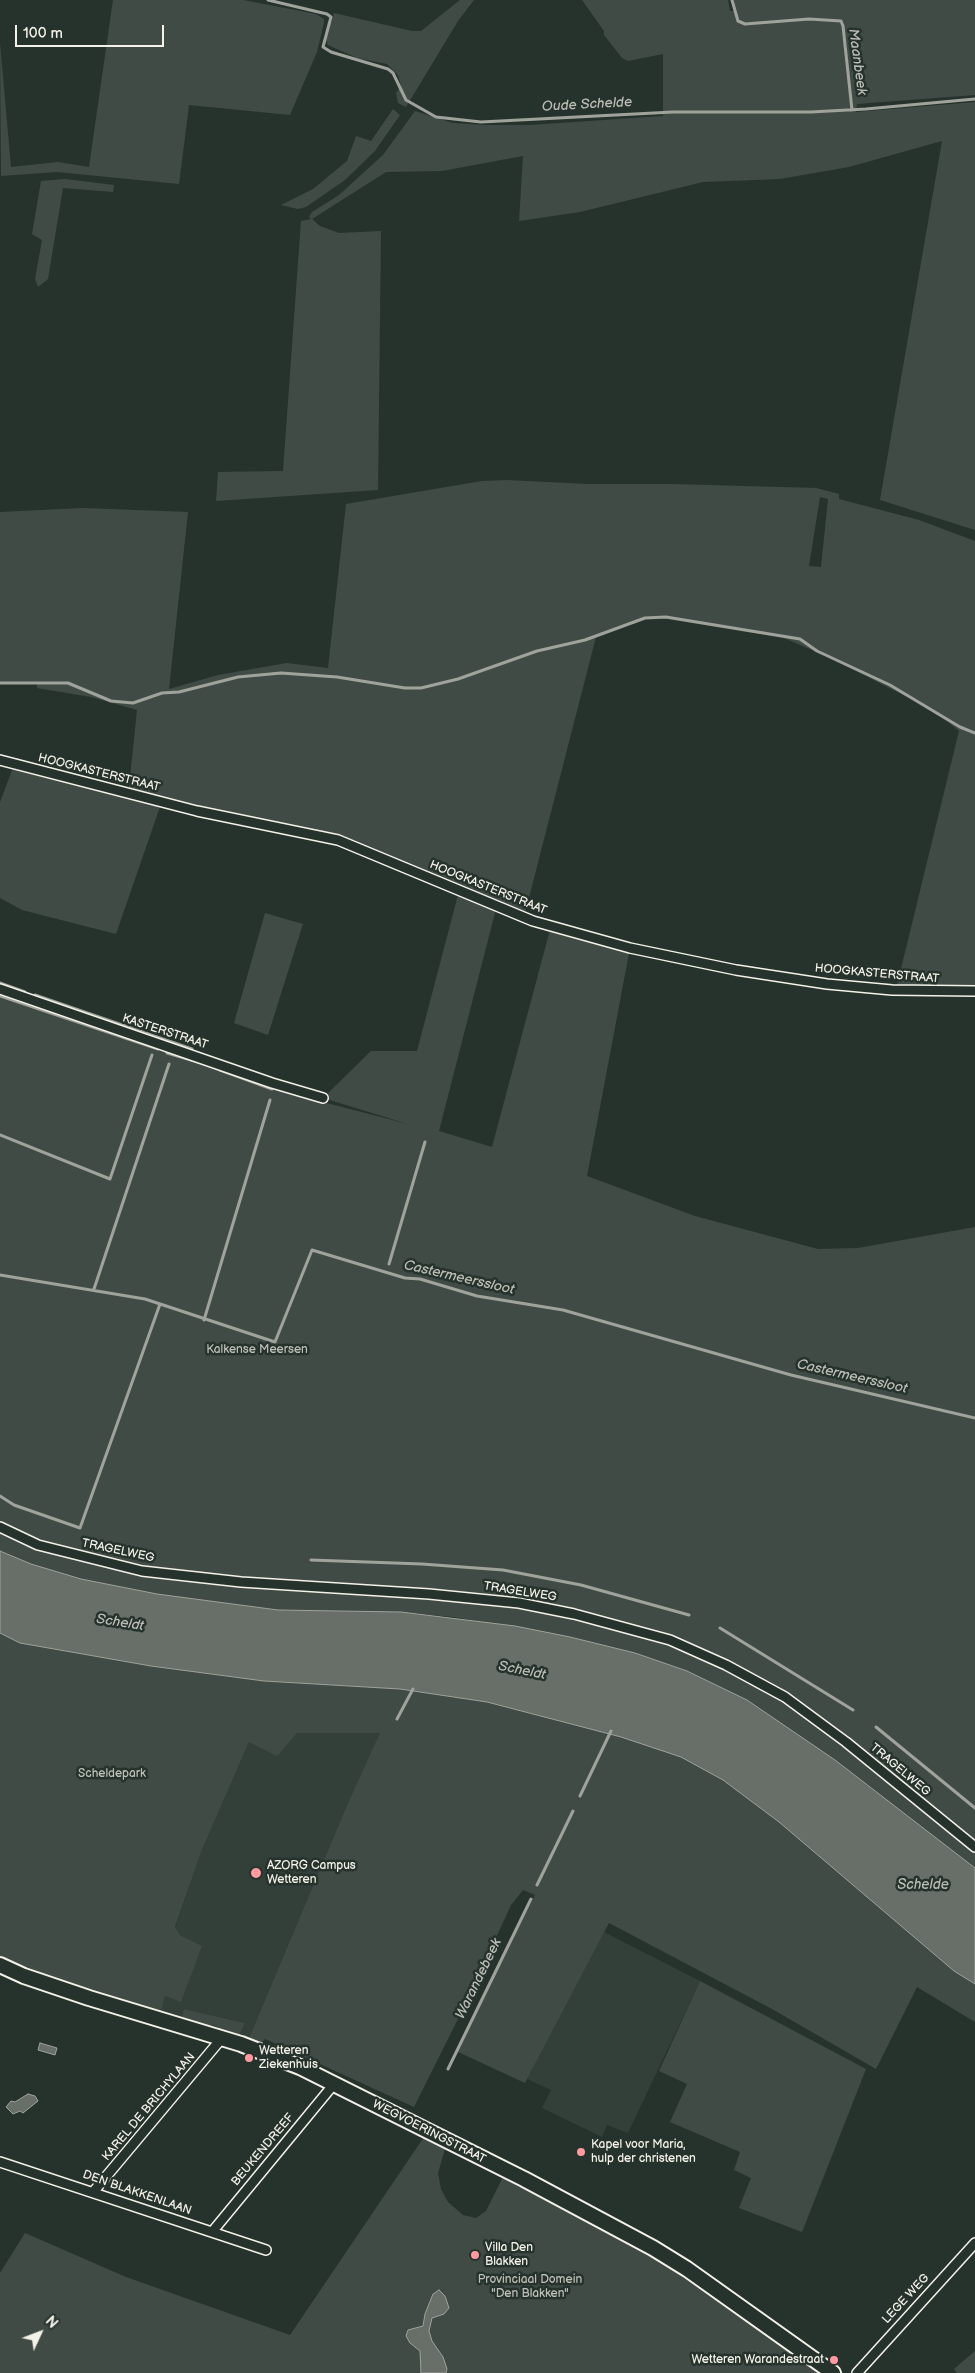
<!DOCTYPE html>
<html>
<head>
<meta charset="utf-8">
<style>
	body { margin:0 }
	#map { position:relative; width:975px; height:2373px; overflow:hidden; background:#26332d; font-family:"Balsamiq Sans",sans-serif }
	canvas { display:block }
	.north { position:absolute; left:15px; top:2308px; width:50px; height:50px; -webkit-text-stroke:4px #26332d; paint-order:stroke; rotate:47deg; font-size:14px; font-weight:700; line-height:20px; text-align:center; color:#f4f1e8 }
	.north::after { content:''; display:block; margin:auto; width:18px; height:22px; background:#f4f1e8; clip-path:polygon(50% 0,100% 100%,50% 72%,0 100%) }
	.scale { position:absolute; left:15px; top:25px; width:149px; height:22px; box-sizing:border-box; border:2px solid #f4f1e8; border-top:0; padding-left:6px; font-size:15px; line-height:18px; white-space:nowrap; color:#f4f1e8; -webkit-text-stroke:4px #26332d; paint-order:stroke }
</style>
</head>
<body>
<div id="map">
<canvas width="975" height="2373"></canvas>
<div class="north">N</div>
<div class="scale">100 m</div>
</div>
<script>
const g = document.querySelector('canvas').getContext('2d');
g.lineJoin = 'round';
function fillPath(path, color) { g.fillStyle = color; g.fill(path, 'evenodd'); }
const toPath = rows => new Path2D(rows.map(r => 'M' + r).join(''));
function trace(path, color, width, dash) { g.strokeStyle = color; g.lineWidth = width; g.lineCap = dash ? 'butt' : 'round'; g.setLineDash(dash || []); g.stroke(path); }
function label(font, color, halo, rows, align = 'center') {
  g.font = font + ' "Balsamiq Sans",sans-serif'; g.lineWidth = 5; g.setLineDash([]); g.textBaseline = 'middle'; g.strokeStyle = halo; g.fillStyle = color; for (const [text, x, y, turn = 0] of rows) {
    g.save(); g.translate(x, y); g.rotate((+turn || 0) * Math.PI / 180); g.textAlign = isNaN(turn) ? turn : align; if (halo) g.strokeText(text, 0, 0); g.fillText(text, 0, 0); g.restore();
  }
}
const built = toPath([
	[297,1733,381,1733,347,1805,249,2038,239,2036,245,2023,184,2009,181,2018,161,2011,165,1996,181,2001,201,1946,180,1935,175,1928,202,1850,249,1742],
	[604,1932,700,1981,628,2133,607,2125,602,2137,542,2108,551,2090,527,2079]
]);
const green = toPath([
	[113,0,243,0,316,14,324,19,324,23,317,52,290,115,189,105,179,184,57,172,1,176,0,43,11,167,58,162,89,167],
	[460,0,474,0,458,21,406,107,398,103,396,93,401,86,398,75,387,64,357,58,328,45,326,40,334,13,412,31,421,31],
	[582,0,728,0,730,11,735,11,733,0,975,0,975,95,857,104,856,112,975,102,975,530,880,500,942,141,849,167,780,179,703,182,580,212,519,221,523,156,442,171,386,172,312,219,320,226,339,233,381,231,378,490,216,501,218,472,283,471,301,221,311,219,309,217,312,212,339,195,383,155,415,111,453,123,485,125,530,125,663,116,663,54,628,61,622,58,604,35,604,31],
	[393,109,400,115,375,151,345,180,306,207,298,209,281,205,313,189,347,161,356,136,371,141],
	[65,179,114,185,113,192,63,188,48,279,38,287,35,279,42,240,32,234,41,181],
	[507,480,588,484,672,484,816,488,839,494,839,499,919,520,975,541,975,987,897,985,959,731,935,711,826,656,784,638,662,618,643,619,596,637,524,917,497,905,439,1131,492,1147,551,926,630,948,587,1176,695,1216,818,1249,858,1248,975,1227,975,1868,835,1760,747,1700,687,1671,635,1653,570,1637,453,1617,401,1612,278,1610,157,1594,81,1579,31,1564,0,1551,0,996,156,1050,214,1067,272,1089,408,1124,323,1098,371,1051,417,1051,459,891,357,847,162,801,116,934,22,910,0,898,0,802,13,768,13,764,14,768,47,778,105,792,159,800,129,787,137,710,91,697,37,688,37,684,0,683,0,512,83,508,188,512,169,689,218,675,287,663,328,668,346,504,482,481],
	[820,497,828,499,821,567,809,566],
	[265,913,303,924,268,1035,234,1023],
	[0,1633,21,1643,151,1666,264,1681,400,1689,487,1702,621,1737,681,1757,723,1780,779,1822,954,1971,975,1984,975,2022,917,1987,876,2069,772,2009,609,1923,525,2083,456,2051,535,1895,523,1890,511,1905,465,2005,414,2107,265,2039,261,2043,249,2038,347,1805,380,1733,297,1733,277,1756,249,1742,202,1850,175,1927,180,1935,202,1946,181,2002,165,1996,161,2011,88,1992,0,1956],
	[700,1981,866,2069,802,2232,739,2208,751,2178,734,2170,740,2152,670,2122,687,2084,659,2071],
	[184,2009,245,2023,239,2036,218,2029,218,2027,211,2025,210,2027,181,2018],
	[426,2134,445,2149,438,2173,441,2189,448,2202,463,2215,476,2218,486,2211,504,2175,650,2254,820,2373,0,2373,0,2273,25,2233,126,2277,290,2335],
	[975,2351,975,2373,957,2373,954,2369]
]);
const water = toPath([
	[0,1551,31,1564,81,1579,157,1594,278,1610,401,1612,515,1626,570,1637,635,1653,687,1671,747,1700,835,1760,975,1868,975,1984,954,1971,779,1822,723,1780,681,1757,621,1737,487,1702,400,1689,264,1681,151,1666,20,1643,0,1633,0,1551],
	[40,2043,57,2048,55,2055,38,2050,40,2043],
	[28,2094,35,2096,38,2101,23,2113,20,2111,13,2114,6,2107,11,2101,15,2102,28,2094],
	[439,2290,445,2296,449,2308,444,2314,432,2318,429,2331,432,2341,443,2357,447,2369,446,2373,421,2373,420,2351,410,2343,406,2336,408,2330,423,2326,425,2314,433,2294,439,2290]
]);
const stream = toPath([
	[268,0,327,14,331,17,323,47,331,52,388,69,393,73,406,100,436,117,481,122,673,112,811,112,866,109,975,99],
	[732,0,738,21,745,24,809,19,841,21,843,26,852,110],
	[0,683,68,683,111,701,133,703,162,693,179,692,238,677,281,673,337,677,405,688,421,688,458,679,537,651,585,640,645,618,666,617,800,639,817,651,890,685,960,727,975,733],
	[0,983,25,992],
	[35,995,192,1049],
	[0,996,158,1049],
	[167,1053,205,1064],
	[220,1070,272,1089],
	[0,1135,110,1179,152,1055],
	[389,1264,425,1142],
	[0,1275,145,1299,275,1342,312,1250,405,1278,420,1279,477,1296,563,1310,791,1375,975,1418],
	[94,1289,169,1064],
	[204,1320,270,1100],
	[0,1496,14,1505,80,1528,160,1304],
	[311,1560,422,1564,503,1570,581,1585,689,1615],
	[720,1628,853,1710],
	[397,1719,413,1689],
	[876,1727,975,1808],
	[580,1796,611,1731],
	[537,1885,573,1811],
	[448,2069,531,1899]
]);
const minor = toPath([
	[0,760,197,811,338,840,533,921,630,948,736,970,827,984,892,990,975,991],
	[0,989,272,1083,323,1098],
	[0,1527,38,1545,142,1571,241,1582,429,1594,519,1603,574,1614,670,1640,726,1665,785,1697,846,1742,975,1847],
	[0,2162,266,2250],
	[94,2191,222,2038],
	[212,2232,334,2084],
	[857,2373,975,2243]
]);
const secondary = toPath([
	[0,1965,24,1976,89,1998,241,2044,300,2067,524,2179,653,2248,687,2269,833,2373]
]);
const markers = [
	[256,1873,6,"#ff9aa2"],
	[249,2058,5,"#ff9aa2"],
	[581,2152,5,"#ff9aa2"],
	[475,2255,5,"#ff9aa2"],
	[834,2360,5,"#ff9aa2"]
];
const streetNames = [
	["HOOGKASTERSTRAAT",99,773,14],
	["HOOGKASTERSTRAAT",488,888,22],
	["HOOGKASTERSTRAAT",877,974,5],
	["KASTERSTRAAT",165,1032,18],
	["TRAGELWEG",118,1551,12],
	["TRAGELWEG",520,1592,9],
	["TRAGELWEG",900,1770,40],
	["KAREL DE BRICHYLAAN",149,2107,-50],
	["WEGVOERINGSTRAAT",429,2132,27],
	["BEUKENDREEF",263,2150,-50],
	["DEN BLAKKENLAAN",137,2193,19],
	["LEGE WEG",906,2299,-47]
];
const parkNames = [
	["Kalkense Meersen",257,1350],
	["Scheldepark",112,1774],
	["Provinciaal Domein",530,2280],
	["\"Den Blakken\"",530,2294]
];
const poiNames = [
	["AZORG Campus",267,1866],
	["Wetteren",267,1880],
	["Wetteren",259,2051],
	["Ziekenhuis",259,2065],
	["Kapel voor Maria,",591,2145],
	["hulp der christenen",591,2159],
	["Villa Den",485,2248],
	["Blakken",485,2262],
	["Wetteren Warandestraat",824,2360,"right"]
];
const waterNames = [
	["Maanbeek",857,62,82],
	["Oude Schelde",587,105,-3],
	["Castermeerssloot",459,1278,13],
	["Castermeerssloot",852,1377,13],
	["Scheldt",120,1623,9],
	["Scheldt",522,1671,11],
	["Schelde",923,1885],
	["Warandebeek",479,1979,-64]
];
fillPath(built, '#333f39');
fillPath(green, '#414b45');
fillPath(water, '#676f68');
trace(water, '#9fa39b', 1);
trace(stream, '#9fa39b', 3);
trace(minor, '#f4f1e8', 12);
trace(secondary, '#f4f1e8', 18);
trace(minor, '#26332d', 9);
trace(secondary, '#26332d', 14);
for (const [x, y, r, color] of markers) { const dot = new Path2D(); dot.arc(x, y, r, 0, 2 * Math.PI); g.fillStyle = color; g.fill(dot); trace(dot, '#26332d', 2); }
label('12px', '#f4f1e8', '#26332d', streetNames);
label('12px', '#bebfb7', '#26332d', parkNames);
label('12px', '#f4f1e8', '#26332d', poiNames, 'left');
label('italic 14px', '#bcbdb5', '#26332d', waterNames);
</script>
</body>
</html>
